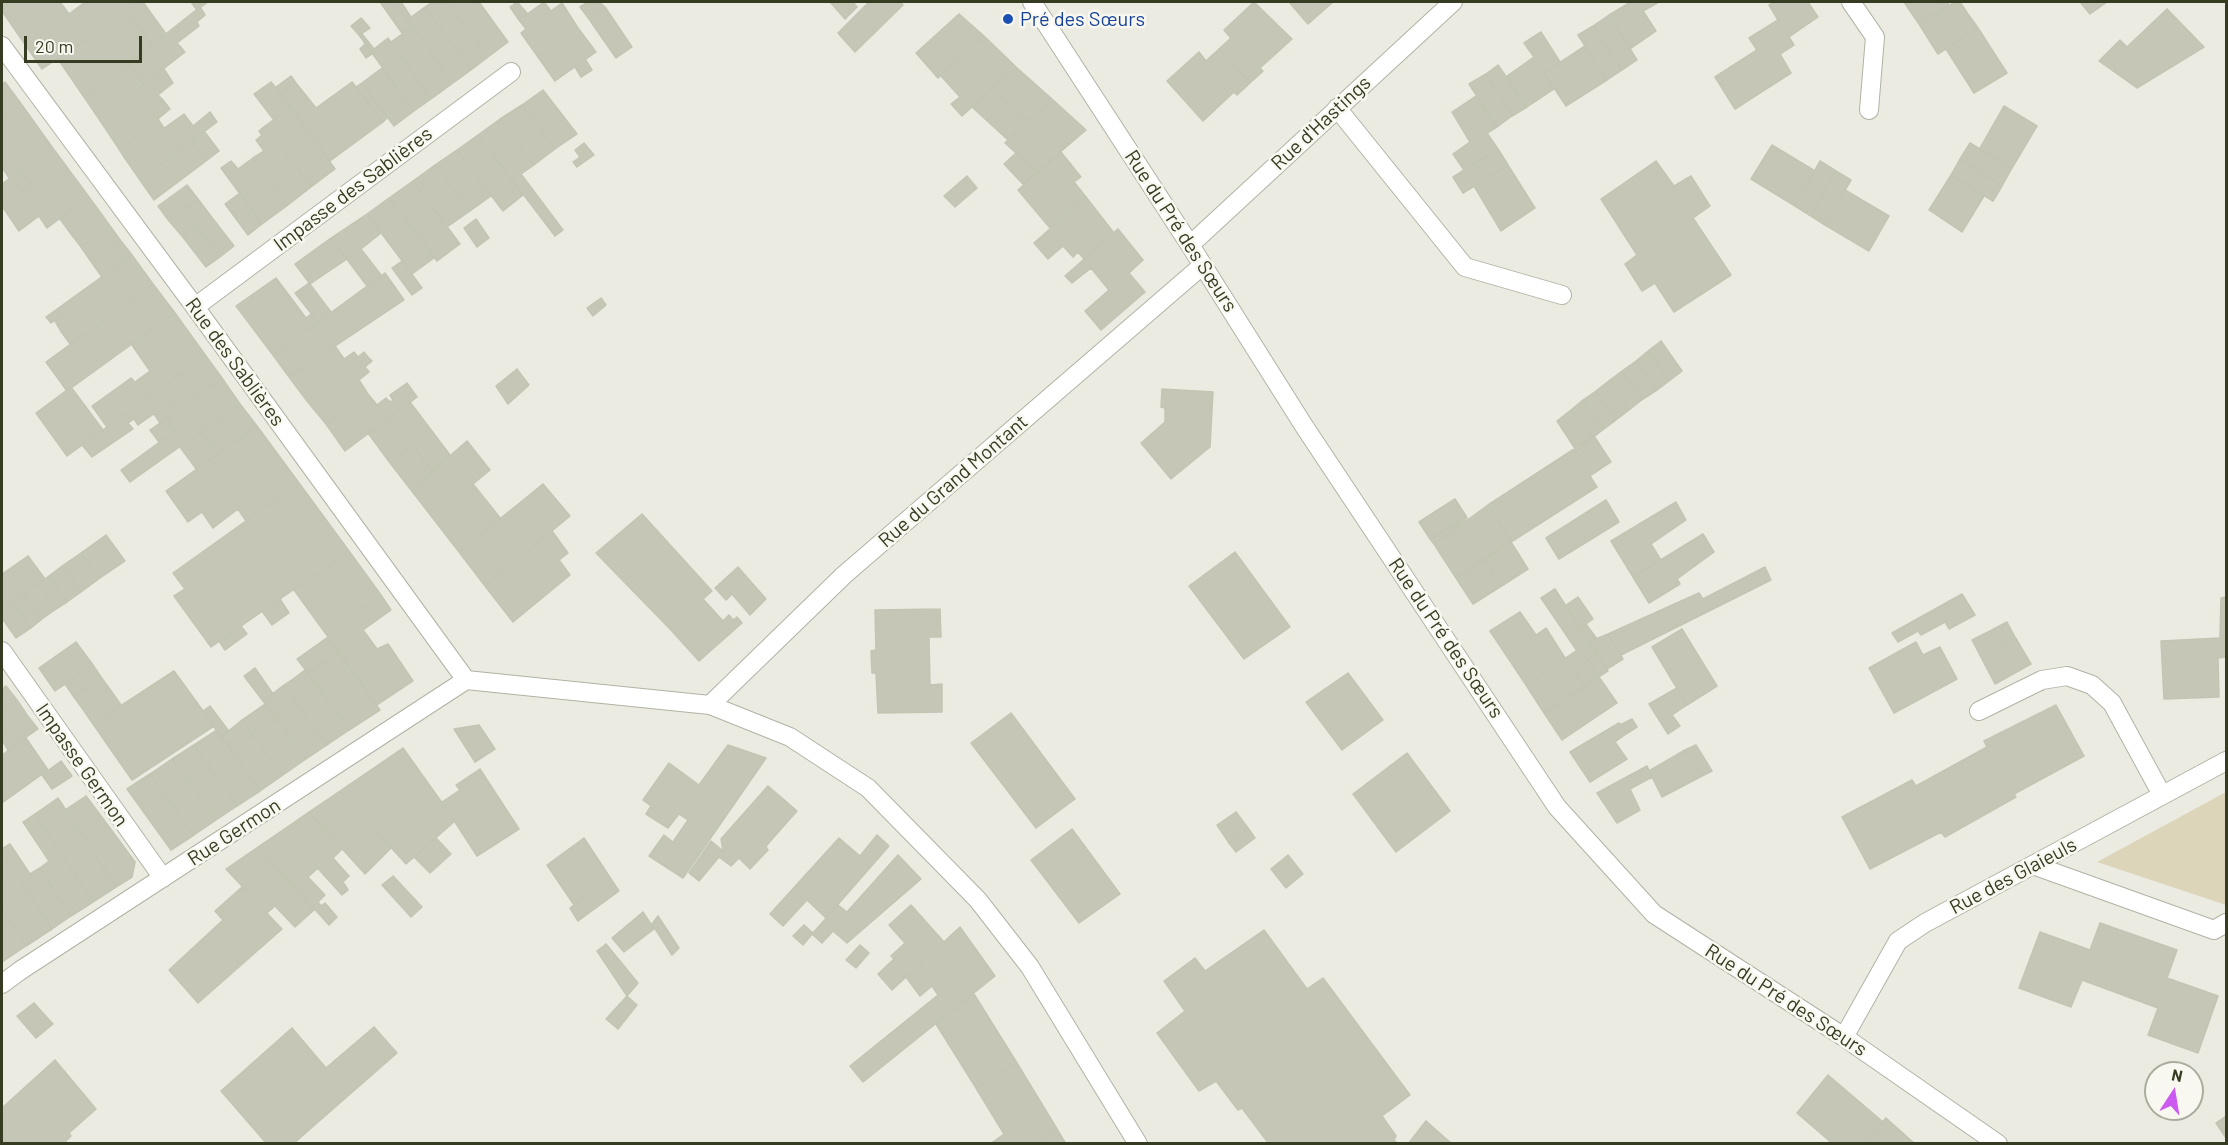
<!DOCTYPE html>
<html>
<head>
<meta charset="utf-8">
<style>
	body { margin:0 }
	#map { position:relative; width:2228px; height:1145px; overflow:hidden; background:#ebebe1; font-family:Barlow,sans-serif }
	canvas { display:block }
	.frame { position:absolute; inset:0; border:3px solid #353c21; pointer-events:none }
	.north { position:absolute; left:2144px; top:1061px; width:60px; height:60px; box-sizing:border-box; background:#f8f8f1; border:2px solid #aaad9e; border-radius:50%; rotate:12deg; font-size:16px; font-weight:700; line-height:24px; text-align:center; color:#353c21 }
	.north::after { content:''; display:block; margin:auto; width:21px; height:27px; background:#cd5af0; clip-path:polygon(50% 0,100% 100%,50% 72%,0 100%) }
	.scale { position:absolute; left:24px; top:36px; width:118px; height:27px; box-sizing:border-box; border:3px solid #353c21; border-top:0; padding-left:8px; font-size:18px; line-height:21px; white-space:nowrap; color:#353c21; -webkit-text-stroke:4px #f8f8f1; paint-order:stroke }
</style>
</head>
<body>
<div id="map">
<canvas width="2228" height="1145"></canvas>
<div class="frame"></div>
<div class="north">N</div>
<div class="scale">20 m</div>
</div>
<script>
const g = document.querySelector('canvas').getContext('2d');
g.lineJoin = 'round';
function fillPath(path, color) { g.fillStyle = color; g.fill(path, 'evenodd'); }
const toPath = rows => new Path2D(rows.map(r => 'M' + r).join(''));
function trace(path, color, width, dash) { g.strokeStyle = color; g.lineWidth = width; g.lineCap = dash ? 'butt' : 'round'; g.setLineDash(dash || []); g.stroke(path); }
function label(font, color, halo, rows, align = 'center') {
  g.font = font + ' Barlow,sans-serif'; g.lineWidth = 5; g.setLineDash([]); g.textBaseline = 'middle'; g.strokeStyle = halo; g.fillStyle = color; for (const [text, x, y, turn = 0] of rows) {
    g.save(); g.translate(x, y); g.rotate((+turn || 0) * Math.PI / 180); g.textAlign = isNaN(turn) ? turn : align; if (halo) g.strokeText(text, 0, 0); g.fillText(text, 0, 0); g.restore();
  }
}
const green = toPath([
	[2226,792,2226,905,2097,862]
]);
const building = toPath([
	[2,2,60,2,69,14,85,2,143,2,42,69,2,11,2,2],
	[143,2,166,34,152,45,128,12,143,2],
	[191,2,208,2,197,10,191,2],
	[380,2,393,2,412,27,402,33,380,2],
	[393,2,401,2,411,17,407,20,393,2],
	[433,2,448,2,488,57,471,70,425,7,433,2],
	[448,2,479,2,508,42,488,57,448,2],
	[517,2,527,13,519,20,510,7,517,2],
	[544,2,551,11,562,3,578,28,538,57,521,33,526,29,519,20,544,2],
	[588,2,599,2,605,7,589,19,580,7,588,2],
	[830,2,853,2,857,7,845,19,830,2],
	[869,2,900,2,903,5,855,52,838,33,869,2],
	[1254,2,1292,39,1260,68,1263,71,1250,83,1219,49,1231,38,1224,30,1254,2],
	[1289,2,1333,2,1308,24,1289,2],
	[1631,2,1659,2,1643,11,1656,31,1630,49,1609,15,1631,2],
	[1775,2,1808,2,1818,17,1789,37,1794,45,1780,54,1791,73,1735,109,1715,77,1757,50,1749,38,1778,20,1769,5,1775,2],
	[1904,2,1947,2,1949,5,1919,24,1904,2],
	[1955,2,1960,2,1968,14,1929,40,1919,24,1955,2],
	[2080,2,2107,2,2090,14,2080,2],
	[200,7,205,15,197,22,199,26,177,43,185,52,144,84,129,63,200,7],
	[425,7,471,70,453,83,407,20,425,7],
	[605,7,632,47,616,58,589,19,605,7],
	[2167,9,2204,47,2137,88,2099,61,2120,40,2127,47,2167,9],
	[128,12,152,45,84,97,58,59,128,12],
	[959,14,984,36,938,78,916,53,959,14],
	[1968,14,1978,28,1938,54,1929,40,1968,14],
	[1609,15,1637,60,1622,70,1593,26,1609,15],
	[361,18,370,28,359,35,351,26,361,18],
	[1593,26,1622,70,1607,80,1578,35,1593,26],
	[412,27,453,83,431,99,391,42,412,27],
	[578,28,596,52,555,81,538,57,578,28],
	[1978,28,2007,73,1974,93,1946,49,1978,28],
	[1541,32,1560,62,1544,73,1554,89,1527,107,1507,76,1534,57,1524,43,1541,32],
	[362,34,374,49,388,38,431,99,414,111,359,35,362,34],
	[984,36,1016,67,962,116,951,104,960,97,941,76,984,36],
	[365,44,372,54,366,58,360,49,365,44],
	[1585,46,1607,80,1566,106,1544,73,1585,46],
	[1219,49,1250,83,1237,95,1234,92,1203,121,1167,81,1199,52,1206,61,1219,49],
	[585,59,592,70,581,77,575,67,585,59],
	[129,63,144,84,99,119,84,97,129,63],
	[1498,65,1527,107,1512,116,1486,74,1498,65],
	[1016,67,1052,99,1028,121,991,90,1016,67],
	[382,68,414,111,394,126,362,83,382,68],
	[164,69,173,83,158,95,163,100,150,110,158,119,119,149,99,119,164,69],
	[1486,74,1512,116,1497,127,1469,84,1486,74],
	[291,76,296,83,281,94,276,87,291,76],
	[5,82,22,105,2,119,2,84,5,82],
	[271,82,291,107,274,120,254,94,271,82],
	[352,82,383,122,330,161,281,94,296,83,316,108,352,82],
	[362,83,388,117,383,122,356,87,362,83],
	[543,90,577,134,555,149,522,105,543,90],
	[991,90,1028,121,1008,140,972,107,991,90],
	[1476,96,1497,127,1487,133,1498,149,1464,170,1453,154,1470,142,1452,112,1476,96],
	[1052,99,1086,130,1037,172,1005,143,1052,99],
	[163,100,170,109,158,119,150,110,163,100],
	[22,105,52,147,9,178,2,167,2,119,22,105],
	[522,105,555,149,534,165,500,119,522,105],
	[2004,106,2037,126,2012,168,1980,148,2004,106],
	[291,107,335,169,311,187,265,126,291,107],
	[210,112,217,122,140,180,124,157,184,114,193,126,210,112],
	[158,119,164,128,124,157,119,149,158,119],
	[500,119,534,165,521,174,563,230,555,236,478,135,500,119],
	[265,126,311,187,288,205,253,158,264,151,256,140,262,135,259,131,265,126],
	[204,131,219,151,206,161,191,141,204,131],
	[478,135,523,195,503,211,457,150,478,135],
	[191,141,206,161,154,200,140,180,191,141],
	[584,143,594,155,577,167,573,162,580,157,575,150,584,143],
	[1970,143,2012,168,2002,186,1960,159,1970,143],
	[1772,145,1815,171,1795,206,1751,179,1772,145],
	[52,147,89,197,47,228,39,216,19,231,2,206,2,197,18,185,22,191,30,185,21,170,52,147],
	[1498,149,1508,165,1463,193,1453,177,1498,149],
	[457,150,491,196,470,211,435,165,457,150],
	[1061,152,1081,177,1074,182,1086,197,1050,228,1018,190,1061,152],
	[1016,153,1037,172,1023,184,1004,164,1016,153],
	[253,158,288,205,262,224,221,168,231,161,238,169,253,158],
	[1960,159,2002,186,1993,201,1951,175,1960,159],
	[1656,161,1674,186,1691,176,1710,206,1693,218,1731,275,1674,312,1655,283,1642,291,1625,264,1637,255,1601,199,1656,161],
	[1820,161,1836,171,1811,216,1795,206,1820,161],
	[435,165,470,211,447,227,413,181,435,165],
	[1508,165,1535,208,1501,231,1474,186,1508,165],
	[21,170,30,185,22,191,18,185,2,197,2,184,21,170],
	[1836,171,1851,180,1825,225,1811,216,1836,171],
	[1951,175,1984,196,1962,232,1929,210,1951,175],
	[967,176,977,188,955,207,944,196,967,176],
	[413,181,460,244,437,261,389,198,413,181],
	[187,185,198,199,169,221,158,206,187,185],
	[1845,190,1889,216,1869,251,1825,225,1845,190],
	[240,193,262,224,248,235,225,204,240,193],
	[89,197,100,212,71,234,60,219,89,197],
	[1086,197,1114,233,1084,259,1078,252,1073,257,1063,246,1048,259,1034,243,1086,197],
	[389,198,434,258,412,274,367,214,389,198],
	[198,199,210,215,182,236,169,221,198,199],
	[100,212,110,226,81,247,71,234,100,212],
	[367,214,381,233,361,249,381,275,367,286,331,238,367,214],
	[210,215,234,246,220,257,195,226,210,215],
	[476,219,489,238,477,247,464,228,476,219],
	[110,226,121,241,92,263,81,247,110,226],
	[195,226,220,257,206,267,182,236,195,226],
	[1118,229,1143,260,1129,273,1145,292,1101,330,1085,311,1109,290,1091,268,1072,283,1065,276,1118,229],
	[331,238,347,259,310,284,295,264,331,238],
	[121,241,132,255,102,277,92,263,121,241],
	[132,255,153,284,71,345,62,333,77,322,69,310,51,323,46,317,132,255],
	[402,261,422,288,412,295,392,268,402,261],
	[385,273,404,300,289,377,273,355,385,273],
	[276,278,306,318,311,314,318,322,273,355,236,306,276,278],
	[309,283,331,312,318,322,295,293,309,283],
	[153,284,175,313,67,391,46,362,153,284],
	[601,298,606,305,593,316,587,308,601,298],
	[69,310,77,322,62,333,55,321,69,310],
	[175,313,206,356,107,427,92,406,131,378,135,382,150,371,132,345,175,313],
	[1661,341,1682,371,1669,381,1648,351,1661,341],
	[335,346,344,359,354,352,358,357,364,352,368,357,307,401,289,377,335,346],
	[1648,351,1669,381,1657,390,1636,361,1648,351],
	[206,356,222,378,179,409,172,401,138,425,134,419,128,423,133,429,92,457,82,445,206,356],
	[368,357,372,361,365,367,369,372,359,380,368,394,326,424,307,401,368,357],
	[1636,361,1657,390,1643,399,1622,371,1636,361],
	[517,369,529,385,508,404,496,386,517,369],
	[1622,371,1643,399,1629,410,1610,380,1622,371],
	[222,378,240,404,130,482,121,470,175,431,167,418,222,378],
	[1610,380,1629,410,1616,420,1596,391,1610,380],
	[407,383,417,397,345,451,326,424,368,394,377,405,386,398,390,402,393,400,390,395,407,383],
	[71,387,103,430,67,456,36,413,71,387],
	[1162,389,1213,392,1210,447,1171,479,1141,443,1165,422,1165,408,1161,407,1162,389],
	[1596,391,1616,420,1604,429,1583,400,1596,391],
	[1583,400,1604,429,1592,438,1571,410,1583,400],
	[172,401,179,409,160,423,154,414,172,401],
	[410,402,450,455,432,471,413,446,390,463,368,433,410,402],
	[240,404,257,426,218,454,201,432,240,404],
	[1571,410,1592,438,1576,450,1557,421,1571,410],
	[167,418,175,431,159,442,150,430,167,418],
	[257,426,299,483,246,521,238,509,213,528,202,512,188,522,166,491,257,426],
	[201,432,218,454,197,470,180,447,201,432],
	[1594,436,1611,462,1590,476,1597,487,1511,542,1488,505,1594,436],
	[467,441,490,470,473,484,501,519,459,552,411,490,467,441],
	[413,446,432,471,411,490,390,463,413,446],
	[299,483,349,551,211,647,174,596,185,589,173,573,299,483],
	[543,484,570,516,485,586,459,552,543,484],
	[1455,499,1466,516,1430,539,1419,522,1455,499],
	[1606,500,1619,522,1559,559,1546,538,1606,500],
	[1676,502,1686,520,1651,544,1661,560,1633,577,1611,541,1676,502],
	[1488,505,1511,542,1456,578,1434,544,1488,505],
	[642,514,712,591,670,629,596,553,642,514],
	[1466,516,1467,518,1434,544,1430,539,1466,516],
	[552,531,568,553,559,560,570,575,513,622,485,586,552,531],
	[1703,534,1714,552,1677,579,1680,584,1649,603,1633,577,1703,534],
	[106,535,125,561,100,578,81,553,106,535],
	[1511,542,1528,569,1500,587,1484,559,1511,542],
	[349,551,381,595,326,634,294,590,349,551],
	[1235,552,1290,627,1244,659,1189,586,1235,552],
	[81,553,100,578,81,592,62,566,81,553],
	[28,556,45,579,2,611,2,574,28,556],
	[1484,559,1500,587,1473,604,1456,578,1484,559],
	[62,566,81,592,67,602,49,576,62,566],
	[738,567,766,599,750,615,732,594,726,600,715,588,738,567],
	[1765,567,1771,580,1621,655,1608,634,1699,593,1703,599,1765,567],
	[49,576,67,602,56,609,38,584,49,576],
	[38,584,56,609,42,619,24,594,38,584],
	[1555,589,1589,642,1577,651,1541,598,1555,589],
	[24,594,42,619,31,628,13,602,24,594],
	[1962,594,1975,615,1949,629,1945,622,1921,635,1918,631,1898,642,1892,633,1962,594],
	[381,595,391,610,363,630,377,649,388,644,413,681,377,705,326,634,381,595],
	[1578,597,1593,619,1580,628,1566,605,1578,597],
	[2226,597,2226,657,2218,658,2219,697,2164,699,2161,641,2220,638,2221,598,2226,597],
	[280,599,289,613,272,625,262,611,280,599],
	[703,599,723,621,729,615,733,620,737,617,742,623,699,661,670,629,703,599],
	[13,602,31,628,16,638,2,618,2,611,13,602],
	[940,609,941,637,929,637,930,685,942,684,942,712,878,713,876,673,872,673,871,651,876,650,875,610,940,609],
	[1520,612,1536,635,1546,628,1565,658,1526,685,1490,631,1520,612],
	[2007,622,2015,637,1998,646,1990,631,2007,622],
	[1586,624,1597,639,1589,642,1580,628,1586,624],
	[241,626,247,634,225,650,219,641,241,626],
	[1682,629,1717,686,1687,705,1652,647,1682,629],
	[1990,631,1998,646,2015,637,2031,664,1995,684,1972,640,1990,631],
	[1608,634,1623,659,1607,669,1589,642,1608,634],
	[328,637,338,652,308,673,297,659,328,637],
	[76,642,93,665,55,691,39,668,76,642],
	[1589,642,1597,653,1573,669,1584,686,1544,713,1526,685,1589,642],
	[1916,642,1923,655,1940,647,1957,679,1894,713,1869,668,1916,642],
	[338,652,380,710,349,730,308,673,338,652],
	[1597,653,1608,671,1599,677,1588,660,1597,653],
	[1588,660,1599,677,1584,686,1573,669,1588,660],
	[93,665,101,677,74,697,65,684,93,665],
	[255,668,273,694,263,701,244,676,255,668],
	[305,670,349,730,327,745,297,704,307,697,293,679,305,670],
	[174,671,214,726,132,780,93,724,174,671],
	[1348,673,1383,720,1342,750,1306,702,1348,673],
	[101,677,109,688,82,708,74,697,101,677],
	[1599,677,1617,703,1562,740,1544,713,1599,677],
	[293,679,307,697,297,704,284,685,293,679],
	[284,685,297,704,276,718,263,701,284,685],
	[6,686,17,700,2,711,2,689,6,686],
	[109,688,121,705,93,724,82,708,109,688],
	[1677,688,1687,705,1672,715,1680,726,1668,734,1649,704,1677,688],
	[17,700,27,715,2,734,2,711,17,700],
	[265,704,276,718,252,734,242,720,265,704],
	[297,704,327,745,306,759,276,718,297,704],
	[2056,705,2084,756,2014,794,2016,797,1945,837,1941,832,1870,869,1842,817,1912,780,1916,786,1987,747,1984,741,2056,705],
	[210,706,228,730,221,737,203,711,210,706],
	[1011,713,1075,799,1036,828,971,743,1011,713],
	[27,715,38,729,8,750,2,740,2,734,27,715],
	[276,718,306,759,283,775,252,734,276,718],
	[1632,719,1637,727,1626,734,1620,725,1632,719],
	[242,720,252,734,230,749,221,737,242,720],
	[1619,723,1626,734,1615,742,1627,759,1590,782,1570,752,1619,723],
	[479,725,495,749,475,762,454,729,479,725],
	[217,730,260,791,237,806,194,745,217,730],
	[252,734,283,775,260,791,230,749,252,734],
	[26,738,48,770,2,803,2,755,26,738],
	[194,745,237,806,216,820,172,759,194,745],
	[728,745,766,758,683,878,649,856,664,835,673,842,688,820,679,814,668,828,646,814,651,806,643,800,669,763,699,785,728,745],
	[1696,745,1712,771,1702,776,1685,750,1696,745],
	[403,748,455,821,406,864,340,791,403,748],
	[1685,750,1702,776,1662,797,1649,771,1685,750],
	[1407,753,1450,811,1396,852,1353,794,1407,753],
	[172,759,216,820,194,835,150,774,172,759],
	[61,761,72,776,52,789,42,775,61,761],
	[1647,766,1652,777,1630,789,1640,810,1617,823,1597,793,1647,766],
	[480,769,519,829,477,856,442,802,460,790,456,785,480,769],
	[150,774,194,835,171,850,127,789,150,774],
	[768,786,797,811,766,846,768,850,750,869,739,858,731,866,719,857,699,881,689,873,711,841,723,851,721,839,768,786],
	[340,791,391,848,365,874,309,812,340,791],
	[86,796,107,824,85,839,65,810,86,796],
	[58,798,116,887,93,902,35,814,58,798],
	[309,812,342,849,333,858,349,876,343,882,348,890,342,895,283,830,309,812],
	[1236,812,1248,828,1229,843,1217,825,1236,812],
	[35,814,93,902,71,916,40,868,49,861,23,822,35,814],
	[107,824,135,862,132,877,116,887,85,839,107,824],
	[1248,828,1255,838,1236,852,1229,843,1248,828],
	[1072,829,1120,894,1079,923,1031,860,1072,829],
	[283,830,318,868,308,877,325,895,318,902,321,906,325,903,337,917,329,925,258,847,283,830],
	[877,835,889,846,826,918,807,900,783,926,770,914,839,838,860,856,877,835],
	[436,838,451,854,430,873,414,857,436,838],
	[584,838,611,879,574,905,547,865,584,838],
	[10,844,30,874,40,868,71,916,52,929,2,853,2,849,10,844],
	[258,847,314,910,295,927,275,906,267,913,226,869,258,847],
	[2,853,52,929,26,946,2,910,2,875,4,873,2,869,2,853],
	[898,855,921,879,847,943,833,931,822,943,812,934,838,905,847,912,898,855],
	[1288,855,1303,874,1286,888,1271,869,1288,855],
	[393,876,422,907,411,917,382,885,393,876],
	[611,879,619,891,578,921,570,908,611,879],
	[242,887,282,929,198,1003,169,970,223,920,215,911,242,887],
	[911,905,944,942,892,990,878,974,894,959,891,956,905,943,889,925,911,905],
	[2,910,26,946,2,962,2,910],
	[643,912,654,929,624,952,612,938,643,912],
	[658,916,679,948,672,955,652,924,658,916],
	[2100,923,2177,950,2167,978,2218,996,2198,1053,2148,1035,2158,1008,2082,980,2071,1007,2019,988,2040,932,2090,950,2100,923],
	[804,925,813,933,803,945,793,936,804,925],
	[960,927,995,976,863,1082,850,1066,938,995,932,986,920,996,906,977,960,927],
	[1264,930,1307,989,1323,978,1410,1095,1382,1116,1396,1136,1394,1140,1398,1144,1269,1144,1242,1108,1238,1110,1216,1081,1199,1091,1157,1033,1185,1011,1164,981,1195,958,1205,971,1264,930],
	[606,944,638,983,627,996,597,951,606,944],
	[860,945,869,953,856,968,846,960,860,945],
	[974,994,1017,1063,976,1088,936,1024,974,994],
	[627,996,637,1005,618,1029,606,1019,627,996],
	[34,1003,53,1024,36,1038,17,1016,34,1003],
	[374,1027,397,1053,293,1144,267,1144,221,1091,292,1028,326,1068,374,1027],
	[55,1060,96,1109,69,1133,71,1136,63,1144,2,1144,2,1108,55,1060],
	[1017,1063,1057,1129,1034,1144,990,1144,1004,1134,976,1088,1017,1063],
	[1828,1075,1883,1122,1864,1144,1833,1144,1797,1113,1828,1075],
	[2226,1116,2226,1138,2216,1123,2226,1116],
	[1886,1118,1915,1144,1864,1144,1886,1118],
	[1426,1121,1452,1144,1408,1144,1426,1121],
	[1057,1129,1066,1144,1034,1144,1057,1129]
]);
const service = toPath([
	[2,651,163,878],
	[1979,711,2042,680,2067,676,2092,685,2112,703,2162,795],
	[2033,865,2214,930,2226,923],
	[21,970,466,680]
]);
const minor = toPath([
	[1032,2,1190,245,1304,426,1557,807,1654,914,1844,1037,1998,1144],
	[1851,2,1875,37,1869,110],
	[2,46,195,307,466,680,710,705,790,737,868,788,978,900,1030,967,1138,1144],
	[1337,108,1465,267,1562,295],
	[1190,245,1453,2],
	[195,307,511,72],
	[710,705,844,575,1203,265],
	[2,984,21,970],
	[1844,1037,1898,941,1925,923,2226,761]
]);
const markers = [
	[1008,19,6,"#1a4fb4"]
];
const transitNames = [
	["Pré des Sœurs",1020,19]
];
const streetNames = [
	["Rue d'Hastings",1321,123,-43],
	["Impasse des Sablières",353,189,-37],
	["Rue du Pré des Sœurs",1181,231,57],
	["Rue des Sablières",235,362,54],
	["Rue du Grand Montant",953,481,-41],
	["Rue du Pré des Sœurs",1446,638,56],
	["Impasse Germon",82,765,55],
	["Rue Germon",234,832,-33],
	["Rue des Glaieuls",2013,876,-28],
	["Rue du Pré des Sœurs",1786,1000,33]
];
fillPath(green, '#dcd5ba');
fillPath(building, '#c5c6b6');
trace(building, '#c3c5b3', 1.5);
trace(service, '#b1b3a4', 20);
trace(minor, '#b1b3a4', 20);
trace(service, '#fff', 18);
trace(minor, '#fff', 18);
for (const [x, y, r, color] of markers) { const dot = new Path2D(); dot.arc(x, y, r, 0, 2 * Math.PI); g.fillStyle = color; g.fill(dot); trace(dot, '#f8f8f1', 2); }
label('20px', '#164399', '#f8f8f1', transitNames, 'left');
label('20px', '#353c21', '#f8f8f1', streetNames);
</script>
</body>
</html>
